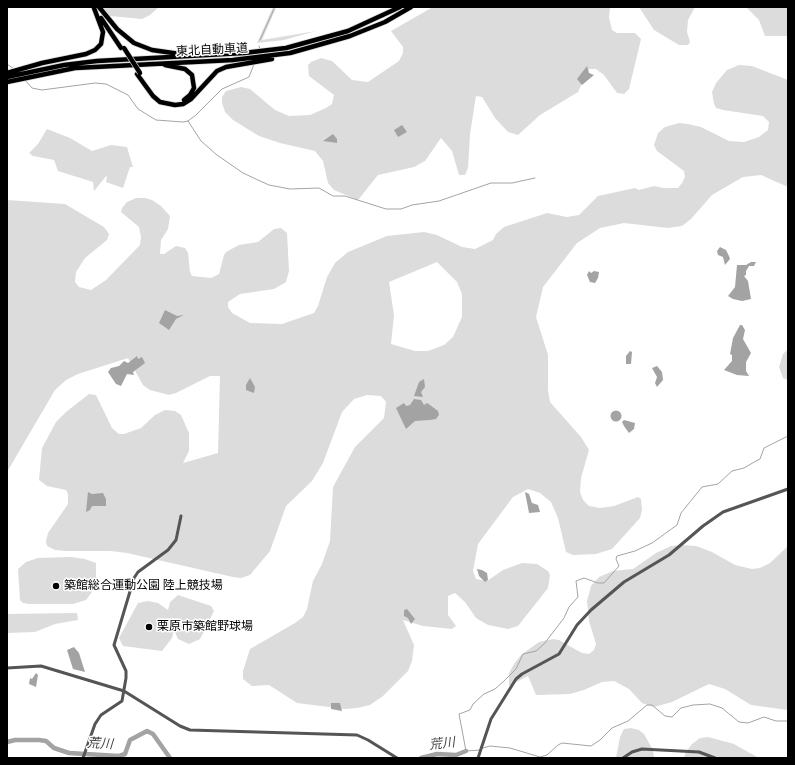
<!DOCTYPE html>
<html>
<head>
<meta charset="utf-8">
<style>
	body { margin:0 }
	#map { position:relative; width:795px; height:765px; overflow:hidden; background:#fff; font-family:Karla,sans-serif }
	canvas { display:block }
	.frame { position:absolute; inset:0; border:8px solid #000; pointer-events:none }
</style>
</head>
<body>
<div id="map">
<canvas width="795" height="765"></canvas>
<div class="frame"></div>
</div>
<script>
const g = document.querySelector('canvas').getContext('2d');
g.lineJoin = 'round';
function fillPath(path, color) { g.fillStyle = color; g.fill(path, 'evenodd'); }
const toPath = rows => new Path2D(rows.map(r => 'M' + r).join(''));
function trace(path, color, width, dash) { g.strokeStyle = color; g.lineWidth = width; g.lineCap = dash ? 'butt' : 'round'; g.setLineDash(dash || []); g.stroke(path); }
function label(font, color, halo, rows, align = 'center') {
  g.font = font + ' Karla,"Noto Sans JP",sans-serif'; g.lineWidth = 3; g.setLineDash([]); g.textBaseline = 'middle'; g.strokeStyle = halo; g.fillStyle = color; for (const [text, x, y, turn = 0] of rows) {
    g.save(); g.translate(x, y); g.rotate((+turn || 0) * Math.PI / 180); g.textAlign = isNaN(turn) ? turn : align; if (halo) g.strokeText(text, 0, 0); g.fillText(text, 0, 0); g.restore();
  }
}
const green = toPath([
	[103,7,159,7,150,15,142,19,110,16],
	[273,7,286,7,276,8,262,40,316,31,284,40,257,43],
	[433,7,610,7,609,17,612,30,617,33,635,33,641,39,629,89,624,94,617,93,604,75,596,69,589,69,578,92,540,115,518,135,508,132,495,118,482,97,476,96,470,134,468,168,465,175,459,175,452,151,441,138,425,161,414,167,378,175,358,200,334,190,328,183,323,161,315,151,280,143,259,136,233,120,225,112,222,103,222,97,226,91,241,87,250,89,275,110,289,116,310,115,326,108,332,104,334,95,309,76,308,65,311,62,321,58,332,61,352,80,368,82,399,61,403,53,403,47,391,31],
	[639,7,695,7,688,20,687,32,690,42,688,45,679,45,654,30],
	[746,7,788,7,788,36,765,36,759,20],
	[739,65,752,66,788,80,788,187,761,175,743,177,712,195,691,219,682,226,668,228,624,223,600,228,577,243,543,287,536,317,548,355,548,390,550,402,581,437,589,450,581,478,580,492,583,500,589,506,600,508,614,506,638,497,641,499,642,510,640,518,612,549,596,554,573,555,566,552,558,518,551,502,540,493,528,489,513,497,478,544,473,571,476,579,487,581,503,570,522,563,537,564,548,571,550,575,548,588,518,626,508,629,488,625,476,618,465,602,455,593,448,596,448,615,456,626,452,629,423,626,403,620,414,645,412,661,408,671,383,696,370,705,357,708,345,709,297,703,269,685,252,686,243,679,243,671,250,649,295,623,303,617,307,609,313,581,322,564,330,541,333,487,355,447,384,418,386,402,381,396,367,395,354,399,342,412,323,463,312,481,286,506,270,551,250,575,241,578,233,577,127,553,111,551,66,551,55,550,47,546,46,541,48,533,68,504,68,494,66,490,47,486,39,480,42,448,56,422,66,412,89,394,96,395,112,428,119,434,124,434,141,428,155,415,165,410,175,411,181,415,189,433,189,451,183,463,218,453,220,376,210,376,176,393,169,395,150,390,143,385,128,358,78,374,66,380,55,390,7,472,7,200,65,204,104,227,109,234,107,240,85,258,76,272,75,282,79,287,91,290,106,280,140,245,141,237,139,227,121,212,122,208,127,202,136,198,145,198,152,200,161,206,170,216,168,229,161,240,160,254,164,254,176,246,185,248,188,253,190,272,192,276,211,278,219,274,224,255,226,252,239,245,258,242,274,229,281,228,287,233,289,271,286,282,274,289,240,294,228,302,228,307,232,313,250,323,282,324,314,313,318,306,327,277,335,263,348,252,387,236,424,232,437,235,462,247,475,249,493,240,496,234,504,227,547,213,567,217,579,215,598,196,635,188,639,190,654,186,663,188,678,188,682,183,685,177,684,171,657,151,654,145,658,133,665,127,679,123,688,124,701,127,729,141,744,142,759,137,768,130,769,122,763,116,723,110,716,108,714,104,712,92,716,83,727,70],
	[437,262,457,282,462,294,462,317,453,337,444,345,428,351,415,351,391,344,394,315,389,282],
	[47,129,70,138,92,151,111,145,127,147,133,167,130,167,123,188,106,182,107,175,94,191,93,182,58,171,54,160,33,156,29,153,38,144],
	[788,349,788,380,783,378,779,367,783,354],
	[682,545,696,546,712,552,735,565,752,569,760,568,770,563,788,546,788,710,751,705,725,689,709,684,672,702,654,707,642,703,629,689,614,681,602,682,584,690,570,694,536,695,528,676,509,686,509,673,514,664,521,655,539,642,553,639,559,640,582,653,589,654,594,650,596,644,589,621,587,601,591,586,599,577,613,571,633,569,656,553,671,546],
	[71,557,85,559,96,563,96,580,92,592,86,600,73,604,29,604,23,603,20,600,18,569,26,562,38,558],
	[178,595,211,606,214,611,200,639,189,644,178,639,174,630,172,638,162,651,123,646,119,638,138,603,148,601,158,603,168,610,170,602],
	[77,613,78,620,55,624,35,632,7,633,7,614],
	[631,728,639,730,644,734,653,750,654,758,616,758,620,737,624,729],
	[708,737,734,744,759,758,684,758,686,752,692,744,700,738]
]);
const water = toPath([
	[587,66,589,73,594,75,582,85,577,79],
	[402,125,407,132,398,137,394,130],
	[333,134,337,139,337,143,323,141],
	[720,247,726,250,729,256,730,259,725,265,723,257,718,255,717,251],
	[751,262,756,262,754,266,749,266,746,271,746,275,744,276,748,281,751,299,742,301,733,299,728,296,735,287,737,265,746,265],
	[589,271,591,273,594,271,599,272,598,278,595,283,590,282,587,275],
	[165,310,177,316,184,315,176,319,169,330,159,323],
	[740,325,742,325,745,330,743,339,751,353,746,362,746,371,749,376,737,375,724,370,732,361,732,355,730,354,733,338],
	[630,351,632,352,631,364,626,364,626,356],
	[137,356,138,359,142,357,145,363,133,372,134,375,127,374,121,386,116,384,108,372,111,368,119,366,124,361,128,363],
	[657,366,662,372,663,380,657,387,655,383,657,377,652,368],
	[250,378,255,387,254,393,246,390,246,385],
	[424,379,425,387,421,392,423,397,414,396,419,382],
	[414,399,421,400,424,405,427,403,430,405,438,411,439,415,436,419,430,420,415,421,406,429,396,408,404,403,406,406,410,405],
	'610.5 416a5.5 5.5 0 1 1 11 0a5.5 5.5 0 1 1-11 0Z',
	[624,420,635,423,634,429,629,433,624,426,622,422],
	[88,492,92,494,103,493,106,499,106,506,92,506,90,510,86,512],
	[525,492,529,494,532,503,538,505,540,512,529,513],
	[477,569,482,570,487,573,488,580,485,582,479,576],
	[407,609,415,619,411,624,408,618,404,616,404,610],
	[74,647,79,653,85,672,73,669,67,650],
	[36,673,38,675,36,687,29,684,30,678,32,679],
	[331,703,340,703,342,711,331,709]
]);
const stream = toPath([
	[260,40,274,9],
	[259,46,260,49],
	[7,64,14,69],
	[25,80,32,88,42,90,95,83,106,84,128,95,138,109,156,120,183,122,188,121,196,115,222,89,249,77,254,64],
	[188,121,201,141,217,155,243,173,258,180,269,185,290,189,319,188,333,196,345,196,386,209,401,209,412,205,439,201,491,183,512,183,535,178],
	[483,748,490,746,510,748,540,757,547,755,558,745,562,743,591,746,600,740,612,728,628,721,647,705,652,705,665,716,672,717,681,708,693,705,710,704,722,708,739,722,748,723,764,717,776,721,788,721],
	[480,750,466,751,459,714,470,710,473,704,484,694,495,689,504,681,516,669,523,654,536,651,544,644,564,618,569,607,578,597,576,581,584,578,598,583,604,583,619,566,616,559,617,556,635,551,652,543,677,525,681,513,702,487,718,484,732,471,744,468,756,461,760,459,764,448,788,436]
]);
const river = toPath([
	[7,742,15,740,39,740,46,741,54,748,69,753,119,756,125,754,130,740,147,731,153,734,170,758],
	[421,758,437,754,456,755,466,751]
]);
const tertiary = toPath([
	[7,668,41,666,124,691,180,726,190,730,357,735,368,740,397,758],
	[83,758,95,724,101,715,122,701,126,678,126,671,114,645,134,578,138,572,168,550,176,540,181,516],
	[478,758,491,719,516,679,522,674,559,654,577,625,591,610,624,582,669,555,703,526,723,512,788,489],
	[623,758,632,752,642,749,699,752,715,758]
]);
const motorway = toPath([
	[99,7,117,29,134,43,152,50,180,54],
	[101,18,121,48],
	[165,65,185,69,192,75,194,88,190,95,184,100],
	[7,73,42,63,86,54,95,50,101,44,103,32,94,8],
	[137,74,153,96,160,102,175,105,183,104,191,99,217,71,226,67,272,59],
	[7,77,64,65,97,61,244,53,286,48,348,31,400,7],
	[7,82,75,68,233,60,290,53,350,36,385,22,411,7]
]);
const motorwayBridge = toPath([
	[124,48,140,73]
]);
const markers = [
	[56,586,4,"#000"],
	[149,627,4,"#000"]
];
const streetNames = [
	["東北自動車道",212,50,-3]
];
const poiNames = [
	["築館総合運動公園 陸上競技場",64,586],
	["栗原市築館野球場",157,627]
];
const waterNames = [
	["荒川",100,744,3],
	["荒川",442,744,-7]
];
fillPath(green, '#dcdcdc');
fillPath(water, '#a3a3a3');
trace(stream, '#a3a3a3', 1);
trace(river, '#a3a3a3', 4.5);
trace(motorway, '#dbdbdb', 6);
trace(tertiary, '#555', 3);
trace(motorway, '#000', 4.5);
trace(motorwayBridge, '#dbdbdb', 6, []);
trace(motorwayBridge, '#000', 4.5);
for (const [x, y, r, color] of markers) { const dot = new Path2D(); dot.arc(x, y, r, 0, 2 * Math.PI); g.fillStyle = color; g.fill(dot); trace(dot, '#fff', 1.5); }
label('12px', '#000', '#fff', streetNames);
label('12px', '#000', '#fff', poiNames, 'left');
label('italic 13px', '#444', '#fff', waterNames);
</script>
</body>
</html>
